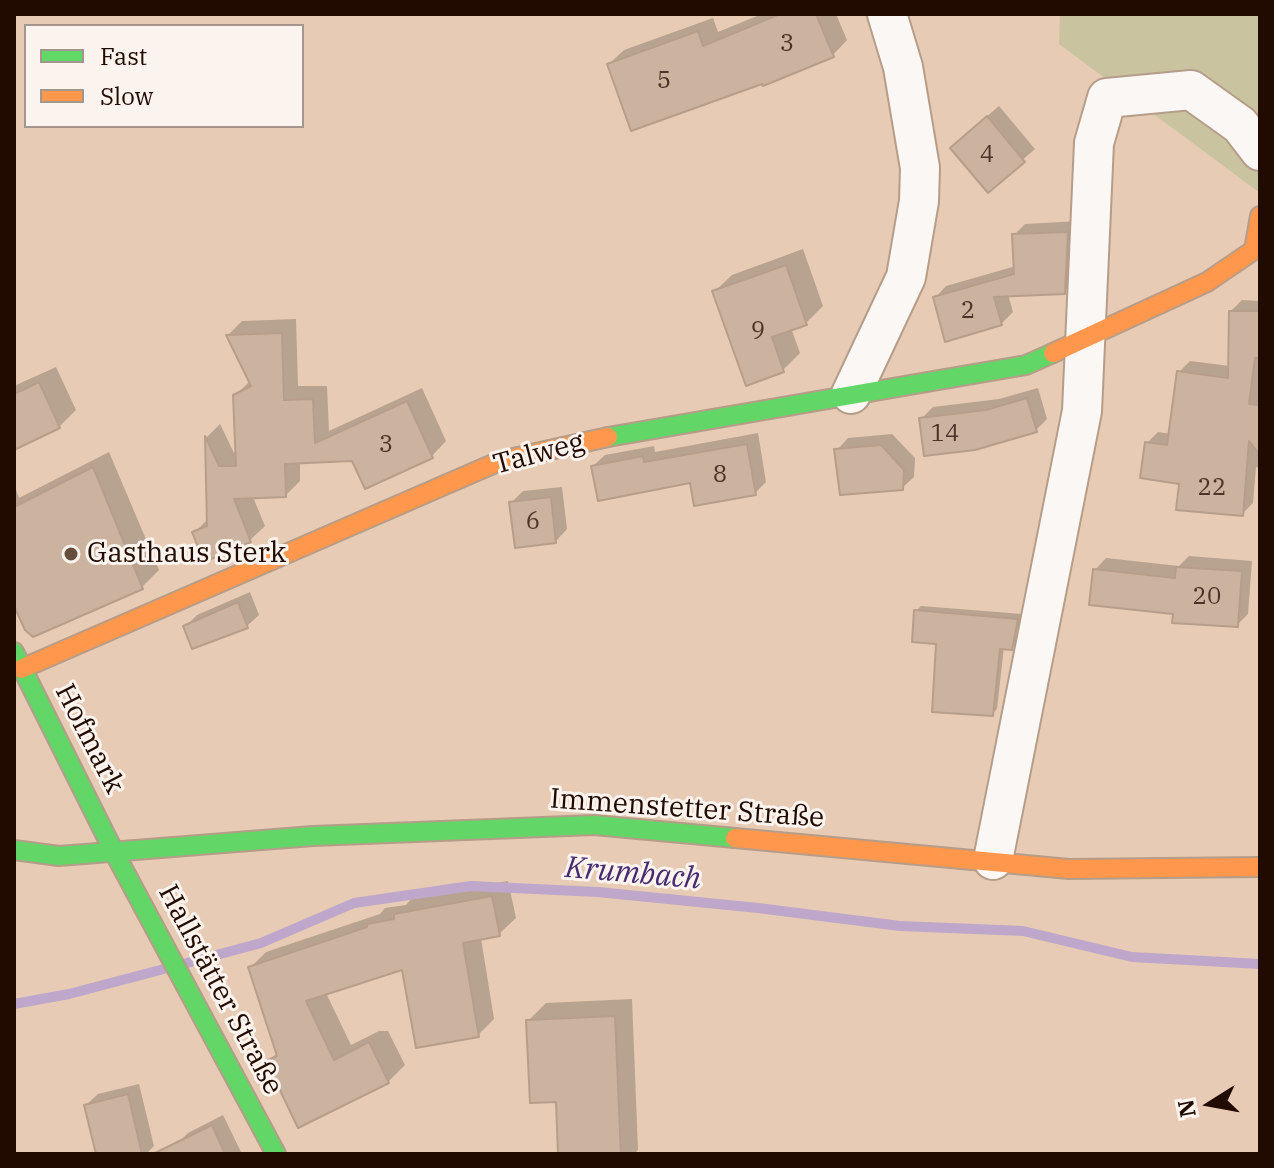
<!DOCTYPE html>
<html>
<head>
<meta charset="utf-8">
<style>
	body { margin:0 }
	#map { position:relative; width:1274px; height:1168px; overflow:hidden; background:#e7cbb4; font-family:"IBM Plex Serif",serif }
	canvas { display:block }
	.frame { position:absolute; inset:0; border:16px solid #210a00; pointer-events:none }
	.legend { position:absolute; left:24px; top:24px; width:280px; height:104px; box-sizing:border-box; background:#faf3ee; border:2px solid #a3968f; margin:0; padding:10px 14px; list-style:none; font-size:24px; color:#210a00 }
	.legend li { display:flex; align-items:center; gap:16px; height:40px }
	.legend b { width:40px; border:2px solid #a3968f }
	.north { position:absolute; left:1170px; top:1064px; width:80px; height:80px; -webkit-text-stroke:6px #faf3ee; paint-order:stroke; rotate:259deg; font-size:22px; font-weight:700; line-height:32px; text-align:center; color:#210a00 }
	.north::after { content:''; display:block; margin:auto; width:28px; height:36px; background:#210a00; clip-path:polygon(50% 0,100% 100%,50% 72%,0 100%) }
</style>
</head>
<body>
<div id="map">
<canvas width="1274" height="1168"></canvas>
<div class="frame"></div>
<ul class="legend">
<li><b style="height:10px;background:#63d668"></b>Fast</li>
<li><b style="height:10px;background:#ff974d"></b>Slow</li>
</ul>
<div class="north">N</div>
</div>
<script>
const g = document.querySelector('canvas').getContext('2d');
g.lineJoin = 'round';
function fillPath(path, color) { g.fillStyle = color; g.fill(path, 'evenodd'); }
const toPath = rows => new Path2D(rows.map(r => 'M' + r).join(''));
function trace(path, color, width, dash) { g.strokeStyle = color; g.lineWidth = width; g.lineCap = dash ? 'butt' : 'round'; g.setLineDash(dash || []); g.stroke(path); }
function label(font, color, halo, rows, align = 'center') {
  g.font = font + ' "IBM Plex Serif",serif'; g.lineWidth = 6; g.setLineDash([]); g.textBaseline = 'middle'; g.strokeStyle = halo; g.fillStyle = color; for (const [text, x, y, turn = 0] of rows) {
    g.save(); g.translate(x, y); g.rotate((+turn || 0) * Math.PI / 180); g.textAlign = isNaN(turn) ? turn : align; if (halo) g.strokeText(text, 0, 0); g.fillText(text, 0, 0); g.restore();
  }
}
const green = toPath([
	[1060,14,1260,14,1260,193,1059,44]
]);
const shadow = toPath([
	[762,14,836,14,847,40,833,55,609,64,624,50,713,18,718,32],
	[999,106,1035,149,988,190,964,136],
	[1079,221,1076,280,1064,292,1008,294,1013,312,1001,324,935,298,946,286,1016,266,1014,235,1025,224],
	[803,249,823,306,806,323,791,328,800,353,783,370,714,292,732,275],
	[1242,300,1260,301,1260,468,1256,467,1253,503,1242,514,1181,482,1147,443,1158,432,1171,434,1179,372,1190,361,1230,366,1231,311],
	[296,319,298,386,327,386,329,431,422,388,446,441,432,456,300,461,300,481,286,495,253,497,265,526,250,540,205,560,194,533,209,518,207,437,220,424,234,453,237,452,235,396,250,381,228,335,242,321],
	[56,367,76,410,59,427,14,448,14,386],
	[1038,388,1047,419,1036,430,921,419,933,407,999,399],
	[758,433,766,482,755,493,593,466,605,455,654,446,655,452],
	[892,434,915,458,914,477,902,488,837,450,848,438],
	[109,452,159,570,142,587,14,601,14,484,19,498],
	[562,487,567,529,556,541,511,503,523,491],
	[1189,556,1252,561,1248,614,1237,625,1175,612,1095,570,1106,558,1179,566],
	[250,592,259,615,247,626,193,646,186,626,197,615],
	[921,606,1022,614,1017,643,1011,648,1004,647,997,709,992,714,916,611],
	[508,881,516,918,499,934,481,938,494,1019,478,1035,404,967,326,993,351,1045,379,1031,388,1031,405,1065,388,1082,268,1062,278,1052,250,968,266,952,380,914,385,908,406,905,412,898],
	[632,999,638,1150,634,1154,560,1154,558,1100,528,1021,546,1003],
	[139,1084,154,1146,146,1154,98,1154,86,1105,98,1094],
	[223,1115,242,1154,182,1154,177,1144,188,1133]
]);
const stream = toPath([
	[187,963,261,943,354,903,471,886,598,892,758,908,900,926,1023,931,1132,957,1260,964],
	[14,1004,69,994,164,969]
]);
const building = toPath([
	[780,14,816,14,834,57,763,86,762,84,631,131,607,64,698,31,703,46,780,14],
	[987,116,1025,162,988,193,950,148,987,116],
	[1068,232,1065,294,994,297,1002,325,945,342,933,297,1014,274,1012,234,1068,232],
	[786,265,807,325,772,337,784,372,746,386,712,291,786,265],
	[1229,311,1260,311,1260,358,1255,358,1249,404,1260,405,1260,455,1249,441,1243,516,1176,510,1179,484,1140,478,1145,442,1167,445,1177,371,1228,378,1229,311],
	[282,333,284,400,313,399,315,443,407,401,433,458,365,489,352,461,285,464,286,497,234,499,251,542,204,562,192,532,207,526,205,436,219,466,236,466,233,395,251,386,226,335,282,333],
	[39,382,60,428,14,450,14,394,39,382],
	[1027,398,1037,432,975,450,924,456,919,418,986,410,1027,398],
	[747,444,756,495,694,506,690,483,598,501,591,466,643,456,644,462,747,444],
	[881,445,904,470,903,490,840,495,834,449,881,445],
	[93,467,143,589,33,637,25,630,14,606,14,507,93,467],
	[551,497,556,543,515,548,509,502,551,497],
	[1176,567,1242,571,1238,627,1172,623,1173,614,1089,605,1093,569,1175,578,1176,567],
	[238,602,248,628,192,649,183,626,238,602],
	[914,610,1018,619,1012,650,1000,649,993,716,932,712,936,644,912,642,914,610],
	[492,896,500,936,463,943,479,1037,416,1048,402,970,306,1001,334,1060,369,1042,389,1083,298,1128,266,1061,277,1056,248,967,367,927,367,924,394,919,394,914,492,896],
	[615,1016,621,1154,558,1154,556,1102,530,1103,526,1020,615,1016],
	[128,1094,142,1154,96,1154,84,1105,128,1094],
	[212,1125,225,1154,153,1154,212,1125]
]);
const street = toPath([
	[851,394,906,277,919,201,920,168,903,67,887,14],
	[993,860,1082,411,1094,143,1107,98,1191,90,1240,125,1260,151]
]);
const fast = toPath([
	[608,437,1026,365,1053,353],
	[14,652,114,852,276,1154],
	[14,850,59,856,313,836,594,825,735,838]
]);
const slow = toPath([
	[1053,353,1207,282,1254,250,1260,216],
	[21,669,500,461,608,437],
	[735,838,1069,869,1260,867]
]);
const markers = [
	[71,554,8,"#664e3f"]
];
const numberNames = [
	["3",787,44],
	["5",664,81],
	["4",987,155],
	["2",968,311],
	["9",758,331],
	["14",945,434],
	["3",386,445],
	["8",720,475],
	["22",1212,488],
	["6",533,522],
	["20",1207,597]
];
const streetNames = [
	["Talweg",539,454,-15],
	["Hofmark",89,739,63],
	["Immenstetter Straße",687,809,4],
	["Hallstätter Straße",220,990,62]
];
const poiNames = [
	["Gasthaus Sterk",87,554]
];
const waterNames = [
	["Krumbach",633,874,5]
];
fillPath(green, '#c9c3a0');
fillPath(shadow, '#0003');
trace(stream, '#bea7ca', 10);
fillPath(building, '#ccb39f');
trace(building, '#b79e8b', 2);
trace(street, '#b59d89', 42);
trace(fast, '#b59d89', 22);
trace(slow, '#b59d89', 22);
trace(street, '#fbf7f4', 38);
trace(fast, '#63d668', 18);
trace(slow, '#ff974d', 18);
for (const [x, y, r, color] of markers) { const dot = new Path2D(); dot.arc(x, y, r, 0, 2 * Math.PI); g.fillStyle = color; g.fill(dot); trace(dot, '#faf3ee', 3); }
label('24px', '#4c3428', null, numberNames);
label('28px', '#210a00', '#faf3ee', streetNames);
label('28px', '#210a00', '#faf3ee', poiNames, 'left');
label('italic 30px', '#472b71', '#faf3ee', waterNames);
</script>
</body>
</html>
